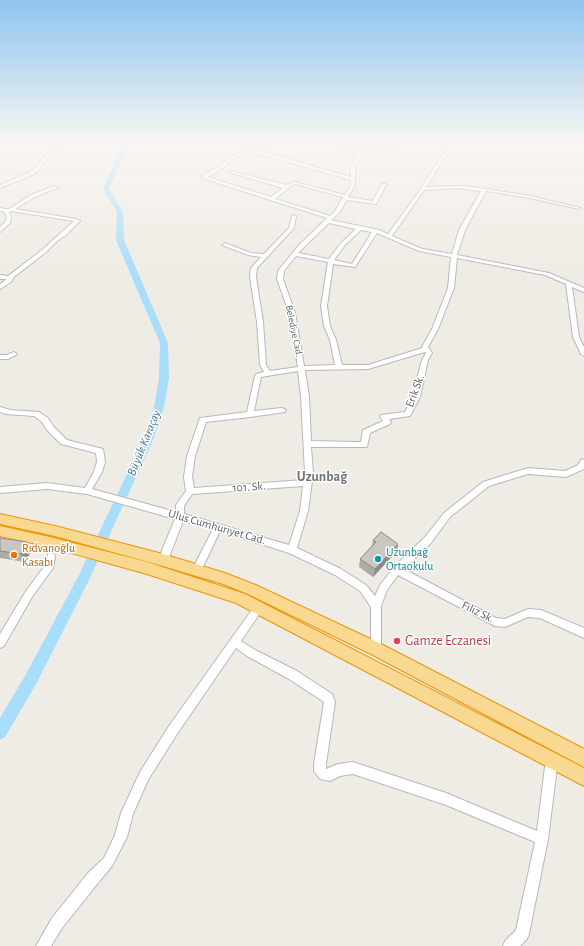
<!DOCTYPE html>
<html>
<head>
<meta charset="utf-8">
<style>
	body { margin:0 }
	canvas { display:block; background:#efece5 }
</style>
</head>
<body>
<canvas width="584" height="946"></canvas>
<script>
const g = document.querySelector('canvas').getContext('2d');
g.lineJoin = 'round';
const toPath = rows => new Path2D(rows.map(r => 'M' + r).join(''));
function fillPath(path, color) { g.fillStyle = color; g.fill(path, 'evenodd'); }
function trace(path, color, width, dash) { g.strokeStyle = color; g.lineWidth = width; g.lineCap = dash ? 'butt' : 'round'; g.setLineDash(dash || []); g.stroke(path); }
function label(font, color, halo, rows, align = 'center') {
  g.font = font + ' "Alegreya Sans",sans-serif'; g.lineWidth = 3; g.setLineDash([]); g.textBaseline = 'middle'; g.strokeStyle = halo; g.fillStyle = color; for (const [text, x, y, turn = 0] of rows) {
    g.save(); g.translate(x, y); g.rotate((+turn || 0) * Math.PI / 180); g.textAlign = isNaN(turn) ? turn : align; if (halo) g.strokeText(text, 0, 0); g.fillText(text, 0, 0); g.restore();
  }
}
const river = toPath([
	[125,141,131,141,109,189,123,212,124,240,168,343,169,378,164,407,153,440,88,582,35,686,5,737,0,740,0,718,25,676,79,575,143,440,154,407,159,378,160,343,116,240,117,212,103,189,125,141]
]);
const minor = toPath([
	[57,141,61,141,38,171,32,175,0,188,0,185,28,173,34,169,57,141],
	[247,141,251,141,250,148,351,177,351,166,358,153,303,141,311,141,359,151,362,141,366,141,364,147,390,149,393,141,397,141,393,151,364,149,355,166,355,185,348,197,373,201,382,184,386,184,386,185,376,204,347,200,339,213,331,220,379,230,388,234,416,196,451,141,455,141,426,187,457,186,473,187,530,196,581,208,579,209,530,198,486,191,465,230,457,255,549,273,584,288,584,292,572,287,579,337,584,347,584,356,581,354,573,337,566,284,545,275,457,258,454,288,438,329,428,347,432,353,428,360,420,397,410,416,389,419,391,422,390,424,370,433,367,447,311,447,313,473,308,511,297,548,341,569,366,585,375,596,380,585,394,567,425,537,444,513,483,482,528,468,565,471,578,465,581,460,584,459,584,469,566,477,528,474,489,486,450,517,431,543,404,569,496,618,505,619,528,609,541,610,584,628,584,638,540,618,528,617,505,627,495,626,398,575,387,590,381,606,381,649,380,652,376,654,372,652,371,649,371,607,360,591,335,575,289,553,220,531,200,573,197,574,194,573,192,570,213,529,183,521,168,560,166,563,163,564,160,563,158,560,175,519,87,494,47,489,0,493,0,487,47,483,85,488,94,472,97,462,96,453,61,444,47,430,42,422,34,416,6,414,0,412,0,407,10,410,39,412,48,418,53,426,67,440,103,449,105,462,102,472,92,489,176,512,176,505,186,491,184,477,187,456,200,418,247,412,255,376,256,374,264,372,260,365,257,322,250,277,251,268,261,257,248,255,222,245,225,243,251,253,264,254,289,228,292,216,294,215,296,216,294,228,257,268,256,277,263,322,266,365,270,371,298,367,289,313,277,279,278,271,298,246,327,218,202,178,202,176,219,166,236,154,245,150,246,149,247,141],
	[249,151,351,180,351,185,345,195,295,182,286,185,230,171,228,172,283,188,271,197,208,177,223,168,238,156,249,151],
	[295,184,343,197,335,211,330,216,275,199,291,186,295,184],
	[457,188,481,191,459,230,452,254,422,249,392,236,424,190,457,188],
	[329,223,356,229,341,243,329,259,298,253,329,223],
	[361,230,372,232,352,264,334,260,345,245,361,230],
	[377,233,419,251,451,257,448,288,432,329,422,347,422,348,368,365,342,365,336,340,330,326,327,306,333,264,355,267,377,233],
	[296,256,328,262,321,306,324,326,330,340,335,365,304,366,295,313,283,279,284,271,296,256],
	[425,352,426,353,422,360,412,397,405,412,381,415,380,417,383,421,363,430,361,442,311,441,309,397,305,370,368,369,425,352],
	[298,371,301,397,305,473,304,480,194,488,192,477,195,456,206,422,250,417,285,412,286,410,282,408,254,411,261,377,298,371],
	[303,486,300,511,289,545,184,514,184,506,192,494,303,486],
	[55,186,59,187,35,197,15,209,76,219,80,221,66,235,57,241,46,252,14,277,11,282,0,289,0,284,7,279,0,279,0,275,8,276,42,250,74,221,11,211,9,212,11,217,10,223,0,232,0,227,5,222,7,217,4,212,0,211,0,208,6,209,9,209,31,195,55,186],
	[14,352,17,354,16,355,8,359,0,359,0,355,7,355,14,352],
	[51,553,54,554,55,557,53,568,32,597,4,646,0,648,0,634,26,591,46,564,48,554,51,553],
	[259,603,262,604,264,607,262,610,241,641,255,650,297,671,332,694,335,702,326,764,326,769,338,764,353,762,446,793,537,831,546,759,548,755,552,753,556,755,558,759,548,839,529,934,527,939,520,946,503,946,505,941,516,930,535,842,446,805,353,774,340,776,330,781,320,779,314,771,314,764,324,702,289,679,247,656,236,648,177,734,148,780,133,814,127,837,112,866,98,883,62,928,51,946,36,946,52,918,88,873,104,858,115,835,121,813,140,772,169,726,256,604,259,603]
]);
const highway = toPath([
	[0,514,55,526,163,554,225,573,258,586,381,644,584,749,584,767,371,654,248,594,223,584,163,566,55,536,0,524,0,514],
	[0,526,50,537,147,562,245,594,584,768,584,786,236,603,147,574,50,547,0,536,0,526]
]);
const wall = toPath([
	[0,538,32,550,25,562,0,558],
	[373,540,397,551,373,577,359,567,360,559,372,546]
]);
const shadedWall = toPath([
	[27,542,32,550,25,562,21,554],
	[398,544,397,551,373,577,375,569]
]);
const building = toPath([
	[381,532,398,544,375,569,360,559,376,542,373,540,381,532],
	[0,538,27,542,21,554,0,551,0,538]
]);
const markers = [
	[14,555,4,"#e8710a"],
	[378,559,4,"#0f9aa8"],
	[397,641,4,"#e0444e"]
];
const farStreetnames = [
	["Belediye Cad.",294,331,78]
];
const streetNames = [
	["Erik Sk.",415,391,-70],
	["101. Sk.",249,487,-4],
	["Ulus Cumhuriyet Cad.",217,527,16],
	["Filiz Sk.",478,612,26]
];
const foodNames = [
	["Rıdvanoğlu",22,548],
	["Kasabı",22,562]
];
const cultureNames = [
	["Uzunbağ",386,552],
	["Ortaokulu",386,566]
];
const waterNames = [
	["Büyük Karaçay",144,443,-68]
];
const quarterNames = [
	["Uzunbağ",322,477]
];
const nearHealthnames = [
	["Gamze Eczanesi",405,641]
];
fillPath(river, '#a8ddfc');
trace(minor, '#b6b8bc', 2);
trace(highway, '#ec9608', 2);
fillPath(minor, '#fff');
fillPath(highway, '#f9d892');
fillPath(wall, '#aeaba7');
fillPath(shadedWall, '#8d8b88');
fillPath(building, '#cac7c2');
trace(building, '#8d8b88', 1);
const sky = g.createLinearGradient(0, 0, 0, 273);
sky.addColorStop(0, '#8ec4f0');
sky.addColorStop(0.52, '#f8f6f3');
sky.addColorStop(1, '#f8f6f300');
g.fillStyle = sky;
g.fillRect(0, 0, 584, 273);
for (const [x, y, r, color] of markers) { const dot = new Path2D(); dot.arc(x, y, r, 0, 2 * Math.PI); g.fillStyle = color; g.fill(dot); trace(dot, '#fff', 1.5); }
label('10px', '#5d6165', '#fff', farStreetnames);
label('12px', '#5d6165', '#fff', streetNames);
label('12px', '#c56008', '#fff', foodNames, 'left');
label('12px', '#0d838f', '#fff', cultureNames, 'left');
label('italic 13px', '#4279a6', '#fff', waterNames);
label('bold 14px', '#6e7377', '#fff', quarterNames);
label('14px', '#be3a42', '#fff', nearHealthnames, 'left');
</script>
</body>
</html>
